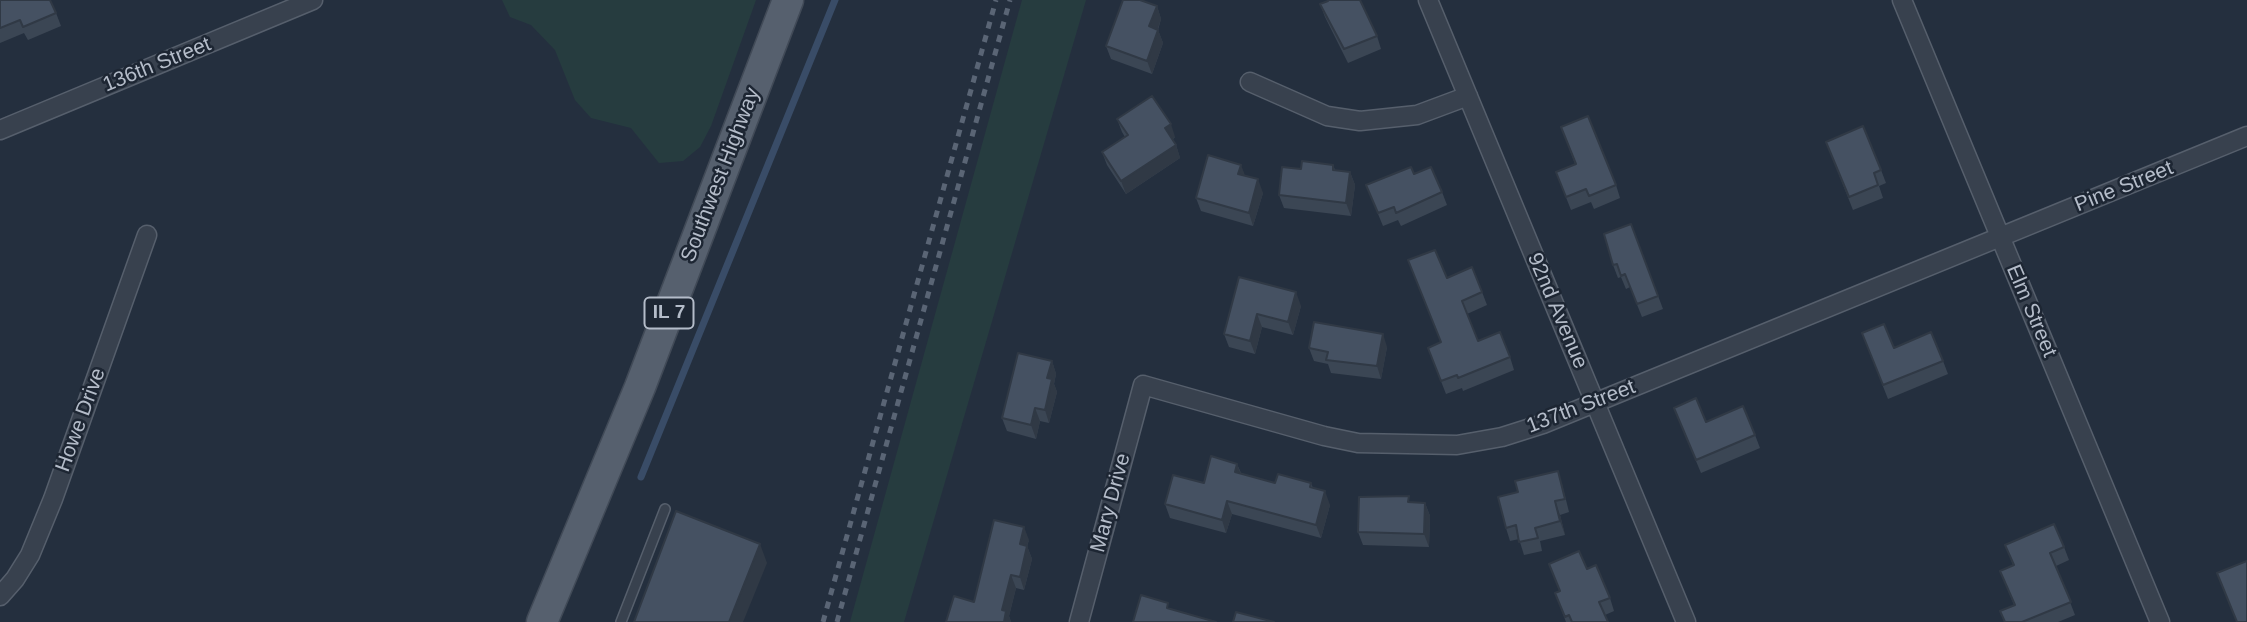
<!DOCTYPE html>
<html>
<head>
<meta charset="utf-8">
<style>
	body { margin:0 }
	canvas { display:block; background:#242f3e }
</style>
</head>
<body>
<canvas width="2247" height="622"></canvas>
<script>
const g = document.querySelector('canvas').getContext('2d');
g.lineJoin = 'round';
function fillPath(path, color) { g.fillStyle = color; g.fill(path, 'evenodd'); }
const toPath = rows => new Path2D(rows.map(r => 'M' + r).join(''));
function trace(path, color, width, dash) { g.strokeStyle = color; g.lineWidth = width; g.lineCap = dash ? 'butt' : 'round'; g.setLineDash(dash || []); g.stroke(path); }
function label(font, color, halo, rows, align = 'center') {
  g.font = font + ' Arial,sans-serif'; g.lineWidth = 5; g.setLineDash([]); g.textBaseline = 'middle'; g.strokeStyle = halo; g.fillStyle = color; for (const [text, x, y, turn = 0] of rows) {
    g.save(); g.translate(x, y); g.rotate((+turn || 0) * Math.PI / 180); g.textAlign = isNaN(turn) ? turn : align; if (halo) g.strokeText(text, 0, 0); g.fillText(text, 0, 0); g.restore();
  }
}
const green = toPath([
	[502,0,756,0,711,126,700,147,683,161,659,163,631,128,591,118,575,100,555,50,531,25,510,17],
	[1022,0,1086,0,904,622,850,622]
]);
const stream = toPath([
	[641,477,835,0]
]);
const service = toPath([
	[621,622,665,509]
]);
const minor = toPath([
	[1428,0,1686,622],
	[1902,0,2160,622],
	[1250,82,1327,116,1360,121,1417,115,1468,96],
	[0,130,313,0],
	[0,596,15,579,30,555,53,499,147,235],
	[1079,622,1143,385,1324,436,1358,443,1457,445,1502,437,1543,424,2247,136]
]);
const primary = toPath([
	[542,622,640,387,788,0]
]);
const rail = toPath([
	[823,622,996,0],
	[837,622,1010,0]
]);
const wall = toPath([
	[0,0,56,13,61,26,28,40,24,33,0,43],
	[1327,0,1360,0,1377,36,1381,49,1348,63,1325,17,1320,4,1328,1],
	[1157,6,1161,19,1158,30,1163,43,1152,74,1111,59,1106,46],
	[1117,119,1175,137,1172,140,1176,145,1180,158,1126,194,1107,165,1102,152,1125,137,1122,132],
	[1561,127,1616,185,1620,198,1594,209,1591,202,1571,210,1556,172,1575,164],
	[1826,142,1881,170,1886,183,1879,186,1883,198,1853,210],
	[1333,165,1335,170,1350,172,1355,185,1351,216,1284,208,1279,195,1301,169],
	[1414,174,1442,192,1447,205,1401,226,1398,220,1383,226,1366,185],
	[1245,176,1263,193,1253,226,1201,211,1196,198],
	[1631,224,1663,309,1642,317,1630,287,1626,289,1621,277,1618,278,1613,265],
	[1408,260,1482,292,1487,305,1467,314,1478,341,1510,357,1514,370,1463,391,1462,388,1446,394,1428,348,1441,342],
	[1239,277,1301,306,1293,335,1262,327,1255,354,1229,347,1224,334],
	[1862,333,1894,348,1943,361,1948,374,1888,399],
	[1387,347,1381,379,1331,373,1328,364,1314,361,1309,348],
	[1052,361,1056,374,1054,384,1057,392,1049,423,1040,421,1036,439,1007,431,1002,418],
	[1674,408,1706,422,1755,435,1760,448,1701,473],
	[1237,464,1241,473,1275,483,1311,483,1313,488,1330,505,1321,538,1232,514,1226,533,1170,518,1165,504],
	[1562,484,1569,512,1560,515,1565,535,1540,541,1542,551,1524,555,1519,539,1510,541,1506,528],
	[1425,503,1430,516,1429,547,1363,545,1358,532],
	[1029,540,1027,546,1032,559,1024,590,1016,588,1009,616,1011,622,946,622,974,602],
	[2005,545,2064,547,2069,560,2056,566,2075,615,2058,622,2004,622,2000,611,2014,605,2000,571,2013,565],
	[1549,564,1587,569,1610,598,1614,611,1605,615,1608,622,1566,622,1555,593,1560,591]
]);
const shadedWall = toPath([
	[1157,6,1161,19,1154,40,1149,26],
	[1158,30,1163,43,1152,74,1147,61],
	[1171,124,1175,137,1169,141,1165,128],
	[1176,145,1180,158,1126,194,1121,181],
	[1241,165,1246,178,1238,174],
	[1350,172,1355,185,1351,216,1346,203],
	[1258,179,1263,193,1253,226,1249,213],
	[1296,292,1301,306,1293,335,1288,322],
	[1257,314,1262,327,1255,354,1250,341],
	[1383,334,1387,347,1381,379,1377,366],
	[1052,361,1056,374,1054,384,1057,392,1049,423,1045,410,1047,378],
	[1035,408,1040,421,1036,439,1031,425],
	[1237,464,1242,477,1235,472],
	[1325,491,1330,505,1321,538,1316,525],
	[1227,501,1232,514,1226,533,1222,520],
	[1555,501,1560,515,1565,535,1560,521],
	[1425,503,1430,516,1429,547,1424,534],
	[1024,527,1029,540,1027,546,1032,559,1024,590,1020,577,1020,544],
	[760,544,767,563,743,622,729,622],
	[1011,575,1016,588,1009,616,1011,622,1004,622,1002,610]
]);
const building = toPath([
	[0,0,50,0,56,13,23,27,20,20,0,28,0,0],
	[1123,0,1140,0,1157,6,1149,26,1158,30,1147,61,1106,46,1123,0],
	[1328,0,1360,0,1377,36,1344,49,1320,4,1328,1,1328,0],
	[1152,96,1171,124,1165,128,1176,145,1121,181,1102,152,1128,135,1117,119,1152,96],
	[1588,116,1616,185,1589,196,1586,189,1566,197,1556,172,1576,164,1561,127,1588,116],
	[1863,126,1881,170,1874,173,1878,185,1849,197,1826,142,1863,126],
	[1208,155,1241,165,1238,174,1258,179,1249,213,1196,198,1208,155],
	[1302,161,1333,165,1333,170,1350,172,1346,203,1279,195,1282,167,1301,169,1302,161],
	[1411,167,1414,174,1431,167,1442,192,1396,213,1394,207,1378,213,1366,185,1411,167],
	[1631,224,1658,296,1637,304,1625,274,1621,276,1617,264,1613,265,1604,234,1631,224],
	[1435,250,1447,278,1472,267,1482,292,1462,301,1478,341,1500,332,1510,357,1458,378,1457,375,1441,381,1428,348,1441,342,1408,260,1435,250],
	[1239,277,1296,292,1288,322,1257,314,1250,341,1224,334,1239,277],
	[1314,322,1383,334,1377,366,1326,360,1328,352,1309,348,1314,322],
	[1884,324,1894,348,1931,332,1943,361,1883,385,1862,333,1884,324],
	[1018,353,1052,361,1047,378,1052,379,1045,410,1035,408,1031,425,1002,418,1018,353],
	[1696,398,1706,422,1743,406,1755,435,1696,460,1674,408,1696,398],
	[1211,456,1237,464,1235,472,1275,483,1278,474,1311,483,1310,487,1325,491,1316,525,1227,501,1222,520,1165,504,1173,475,1204,483,1211,456],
	[1558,471,1565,499,1555,501,1560,521,1535,528,1538,538,1519,542,1516,525,1506,528,1498,497,1518,492,1515,481,1558,471],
	[1409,496,1408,502,1425,503,1424,534,1358,532,1359,497,1409,496],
	[676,511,760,544,729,622,634,622,676,511],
	[994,520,1024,527,1020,544,1027,546,1020,577,1011,575,1002,610,1006,611,1004,622,946,622,954,596,974,602,994,520],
	[2054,524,2064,547,2050,553,2071,602,2022,622,2005,622,2000,611,2015,605,2000,571,2014,565,2005,545,2054,524],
	[1579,551,1587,569,1596,565,1610,598,1599,602,1608,622,1572,622,1569,615,1565,617,1555,593,1560,591,1549,564,1579,551],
	[2247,561,2247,622,2237,622,2217,573,2247,561],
	[1141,595,1168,603,1167,608,1216,622,1133,622,1141,595],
	[1236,612,1274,622,1233,622,1236,612]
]);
const shields = [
	[669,313,49]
];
const shieldNames = [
	["IL 7",669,313]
];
const streetNames = [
	["136th Street",157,65,-22],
	["Southwest Highway",721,175,-69],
	["Pine Street",2124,187,-22],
	["92nd Avenue",1557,311,67],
	["Elm Street",2031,311,67],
	["137th Street",1581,407,-21],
	["Howe Drive",81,420,-70],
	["Mary Drive",1111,503,-75]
];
fillPath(green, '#263c3f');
trace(stream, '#394c67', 7);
trace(service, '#565f6c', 12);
trace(minor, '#565f6c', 21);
trace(primary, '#414a57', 33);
trace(service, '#38414e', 9);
trace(minor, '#38414e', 18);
trace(primary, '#56606e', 30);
trace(rail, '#5a6575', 5, [7, 7]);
fillPath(wall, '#3b4654');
fillPath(shadedWall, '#303945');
fillPath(building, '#455162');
trace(building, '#303945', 2);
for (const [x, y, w] of shields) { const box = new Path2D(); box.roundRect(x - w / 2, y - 15.5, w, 31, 5); g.fillStyle = '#1d2633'; g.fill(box); trace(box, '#b4bcc9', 2); }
label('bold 19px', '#b4bcc9', null, shieldNames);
label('21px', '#b4bcc9', '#1d2633', streetNames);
</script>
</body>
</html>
